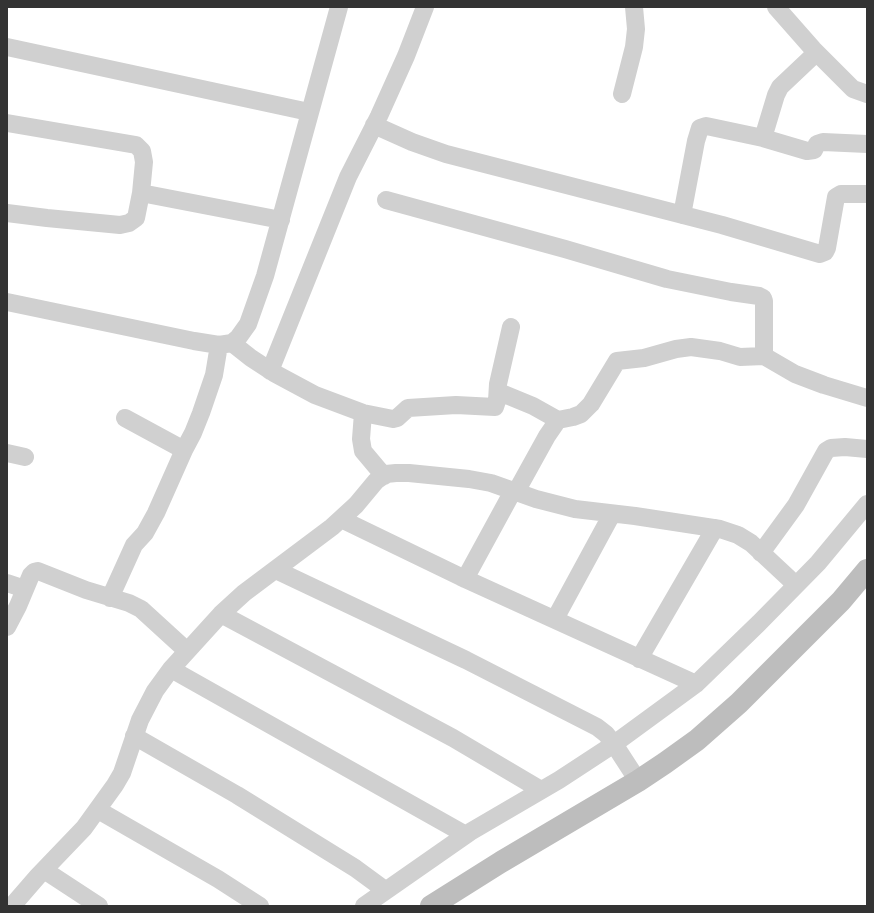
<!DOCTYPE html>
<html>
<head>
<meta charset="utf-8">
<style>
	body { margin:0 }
	#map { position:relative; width:874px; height:913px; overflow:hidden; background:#fff; font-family:"Sofia Sans Condensed",sans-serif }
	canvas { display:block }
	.frame { position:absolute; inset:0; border:8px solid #333; pointer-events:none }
</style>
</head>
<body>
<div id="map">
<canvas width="874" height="913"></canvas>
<div class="frame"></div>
</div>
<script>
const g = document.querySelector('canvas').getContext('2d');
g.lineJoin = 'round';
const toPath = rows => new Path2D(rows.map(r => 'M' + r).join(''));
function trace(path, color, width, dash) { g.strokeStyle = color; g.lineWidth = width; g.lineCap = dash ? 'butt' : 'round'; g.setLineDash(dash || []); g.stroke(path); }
const street = toPath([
	[776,7,813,49,853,89,867,94],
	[7,47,309,112],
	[622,94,634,47,636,29,634,7],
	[7,123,136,145,142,151,144,162,141,193,136,218,129,223,120,225,47,218,7,213],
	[374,125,412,142,446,154,722,225,820,254,825,252,827,248,836,197,841,194,867,194],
	[763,138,776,95,780,87,816,53],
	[141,193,281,220],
	[386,200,565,249,667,279,731,292,759,296,763,298,764,301,764,356],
	[682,215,696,141,700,128,706,126,711,127,763,138,807,151,814,150,817,144,823,142,867,144],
	[7,302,194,341,219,345,232,343,238,338,248,324,265,276,339,7],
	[232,343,251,358,274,373,315,395,363,413,393,419,397,418,408,408,456,405,495,407,497,401,498,384,511,327],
	[270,371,348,177,379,116,406,56,425,7],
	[499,392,533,406,558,420,573,417,581,414,591,404,617,361,644,358,676,349,691,347,720,351,740,357,764,356,795,374,824,385,867,398],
	[363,413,361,439,363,451,384,476],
	[125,418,184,450],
	[7,453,25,457],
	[516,492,547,436,558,420],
	[341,519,461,577,696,684],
	[761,553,796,505,826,451,831,448,845,447,867,449],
	[276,570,466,660,597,727,606,734,614,744,638,781],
	[465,579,513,491],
	[7,583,25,589],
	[110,598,134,545,145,533,156,513,184,450,193,433,201,413,214,375,219,345],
	[221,614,453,738,541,790],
	[555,619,612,514],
	[7,627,18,606,31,575,34,572,38,571,86,590,129,603,141,609,187,651],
	[639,659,715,528],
	[171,669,466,835],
	[134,736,237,795,355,868,385,890],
	[98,810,218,879,260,906],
	[44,870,99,906],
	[12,906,38,876,84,828,115,785,122,773,140,720,155,691,171,669,221,614,244,593,332,527,356,505,376,481,386,474,396,473,409,473,469,479,491,483,536,499,575,509,635,516,720,529,738,535,751,543,796,585],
	[364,906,470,832,559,780,614,744,696,684,759,623,818,563,867,504]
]);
const secondary = toPath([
	[431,906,501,862,638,781,665,763,697,740,739,703,841,601,867,570]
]);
trace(street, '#d0d0d0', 18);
trace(secondary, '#bdbdbd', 22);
</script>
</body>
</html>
